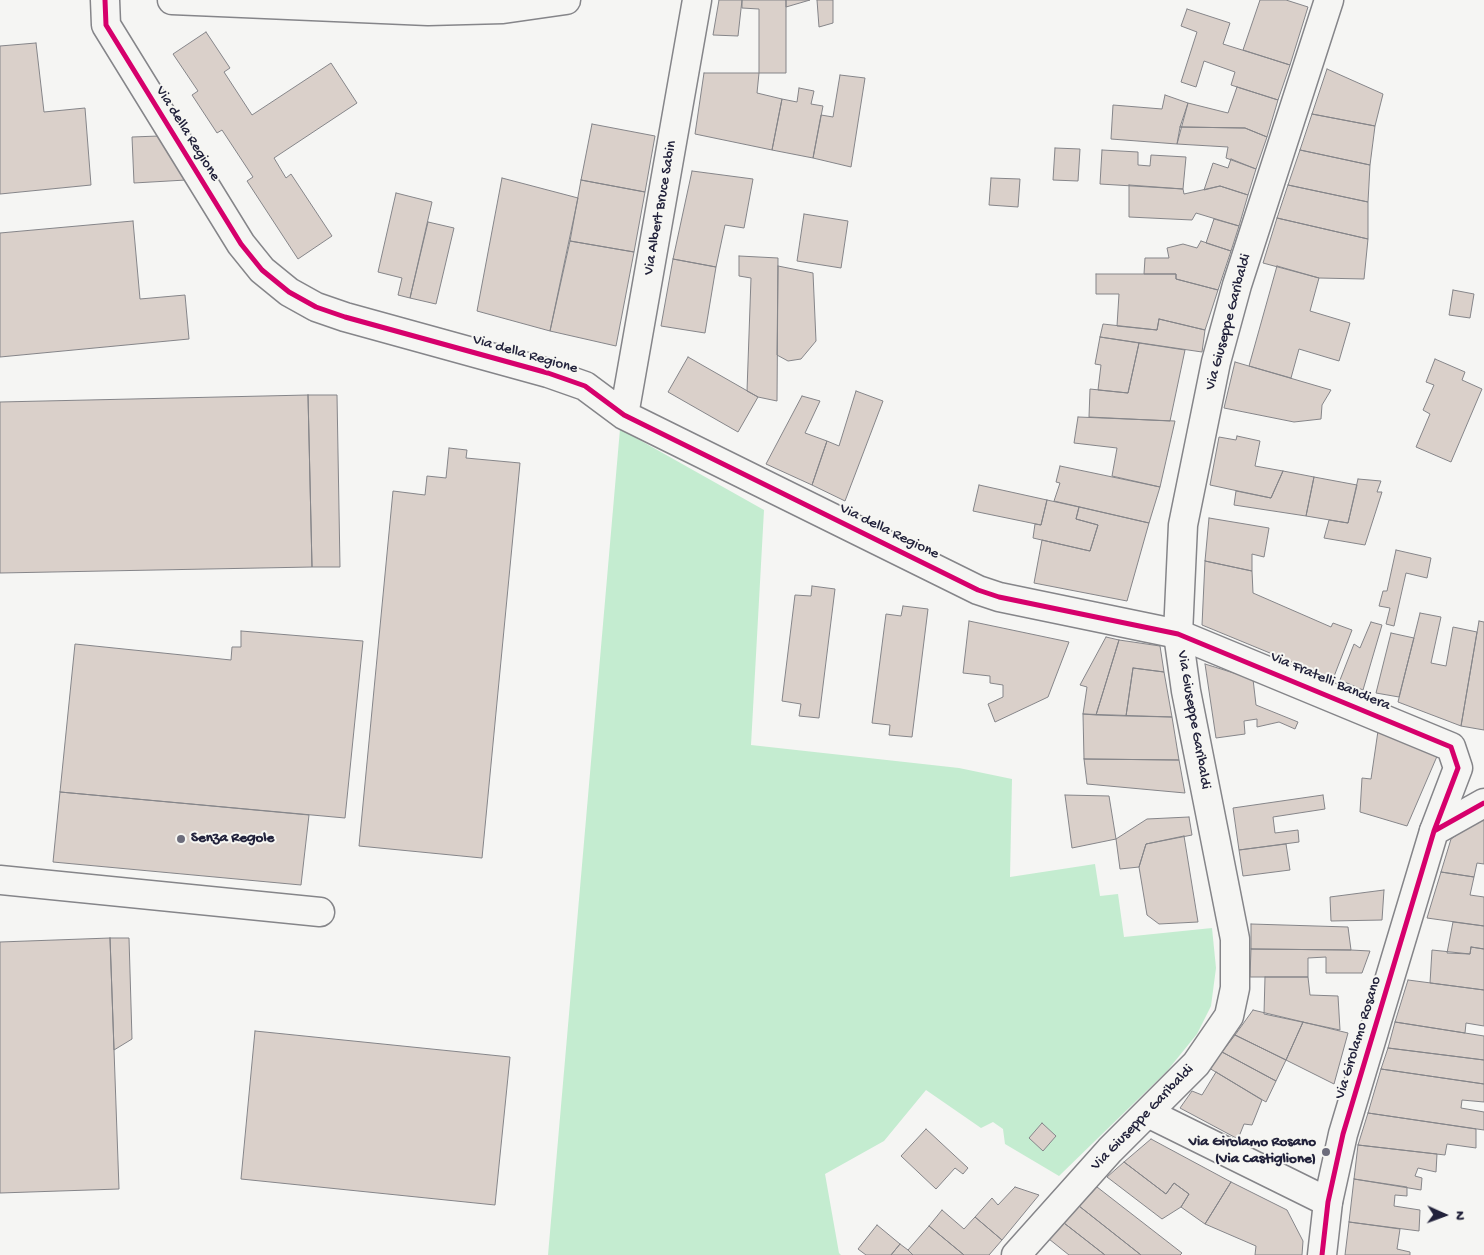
<!DOCTYPE html>
<html>
<head>
<meta charset="utf-8">
<style>
	body { margin:0 }
	#map { position:relative; width:1484px; height:1255px; overflow:hidden; background:#f5f5f3; font-family:"Gochi Hand",sans-serif }
	canvas { display:block }
	.north { position:absolute; left:1419px; top:1190px; width:50px; height:50px; -webkit-text-stroke:4px #f6f6f2; paint-order:stroke; rotate:92deg; font-size:14px; font-weight:700; line-height:20px; text-align:center; color:#22223b }
	.north::after { content:''; display:block; margin:auto; width:18px; height:22px; background:#22223b; clip-path:polygon(50% 0,100% 100%,50% 72%,0 100%) }
</style>
</head>
<body>
<div id="map">
<canvas width="1484" height="1255"></canvas>
<div class="north">N</div>
</div>
<script>
const g = document.querySelector('canvas').getContext('2d');
g.lineJoin = 'round';
function fillPath(path, color) { g.fillStyle = color; g.fill(path, 'evenodd'); }
const toPath = rows => new Path2D(rows.map(r => 'M' + r).join(''));
function trace(path, color, width, dash) { g.strokeStyle = color; g.lineWidth = width; g.lineCap = dash ? 'butt' : 'round'; g.setLineDash(dash || []); g.stroke(path); }
function label(font, color, halo, rows, align = 'center') {
  g.font = font + ' "Gochi Hand",sans-serif'; g.lineWidth = 4; g.setLineDash([]); g.textBaseline = 'middle'; g.strokeStyle = halo; g.fillStyle = color; for (const [text, x, y, turn = 0] of rows) {
    g.save(); g.translate(x, y); g.rotate((+turn || 0) * Math.PI / 180); g.textAlign = isNaN(turn) ? turn : align; if (halo) g.strokeText(text, 0, 0); g.fillText(text, 0, 0); g.restore();
  }
}
const green = toPath([
	[620,429,764,510,751,745,959,768,1012,779,1010,877,1095,864,1100,896,1118,894,1124,937,1212,928,1216,968,1211,1006,1197,1034,1167,1071,1059,1176,1005,1144,1003,1129,993,1122,981,1128,926,1090,884,1141,825,1174,839,1253,841,1255,548,1255]
]);
const building = toPath([
	[719,0,742,0,738,36,713,35,719,0],
	[742,0,786,0,786,73,759,73,759,9,742,8,742,0],
	[786,0,810,0,786,7,786,0],
	[817,0,833,0,833,23,819,27,817,0],
	[1260,0,1286,0,1308,7,1290,65,1243,50,1260,0],
	[1187,9,1230,23,1223,44,1290,65,1278,100,1231,85,1235,72,1204,61,1196,87,1181,82,1197,32,1181,26,1187,9],
	[206,32,230,68,224,72,252,115,331,63,357,103,274,158,286,178,291,174,332,236,298,259,247,181,253,177,222,130,217,133,192,95,198,91,173,54,206,32],
	[36,43,44,112,85,108,91,185,0,194,0,46,36,43],
	[1327,69,1383,94,1375,126,1312,114,1327,69],
	[704,73,759,73,757,93,782,99,772,150,695,134,704,73],
	[840,75,865,78,851,167,813,158,821,115,833,117,840,75],
	[1237,87,1278,100,1267,137,1245,128,1180,127,1188,103,1228,113,1237,87],
	[799,88,814,91,811,104,823,106,813,158,772,150,782,99,797,102,799,88],
	[1165,95,1188,103,1177,144,1111,139,1113,105,1162,109,1165,95],
	[1312,114,1375,126,1370,165,1300,150,1312,114],
	[592,124,655,136,645,192,581,180,592,124],
	[1180,127,1245,128,1267,137,1256,169,1226,158,1228,147,1177,144,1180,127],
	[159,136,186,180,134,183,132,137,159,136],
	[1055,148,1080,149,1078,181,1053,180,1055,148],
	[1102,150,1138,152,1138,165,1150,166,1151,155,1186,157,1183,189,1100,184,1102,150],
	[1300,150,1370,165,1368,202,1288,185,1300,150],
	[1231,159,1256,169,1248,195,1220,186,1204,190,1213,163,1228,168,1231,159],
	[692,171,753,179,744,228,725,225,716,267,673,259,692,171],
	[502,178,578,198,550,331,477,311,502,178],
	[991,178,1020,179,1018,207,989,205,991,178],
	[581,180,645,192,634,252,570,241,581,180],
	[1129,185,1183,189,1184,194,1220,186,1248,195,1239,226,1196,213,1192,220,1129,217,1129,185],
	[1288,185,1368,202,1368,239,1277,218,1288,185],
	[396,193,432,202,410,298,398,295,402,278,378,272,396,193],
	[804,214,848,221,841,268,797,261,804,214],
	[1277,218,1368,239,1364,279,1319,278,1263,263,1277,218],
	[1214,219,1239,226,1231,251,1206,243,1214,219],
	[133,221,140,299,185,295,189,339,0,357,0,233,133,221],
	[428,222,454,228,436,304,410,298,428,222],
	[570,241,634,252,616,346,550,331,570,241],
	[1201,241,1231,251,1218,290,1176,279,1176,274,1144,274,1145,258,1169,258,1167,248,1183,244,1197,248,1201,241],
	[739,256,778,258,777,401,758,397,747,391,751,278,739,276,739,256],
	[673,259,716,267,705,333,661,326,673,259],
	[778,266,813,273,816,341,801,359,788,361,777,355,778,266],
	[1277,266,1319,278,1310,311,1350,323,1339,361,1299,349,1291,378,1249,366,1277,266],
	[1096,274,1176,274,1176,279,1218,290,1205,330,1159,319,1157,330,1117,326,1119,294,1096,294,1096,274],
	[1453,290,1474,294,1470,318,1449,315,1453,290],
	[1159,319,1205,330,1202,352,1100,337,1103,324,1157,330,1159,319],
	[1100,337,1139,343,1128,393,1098,390,1101,365,1095,364,1100,337],
	[1139,343,1185,350,1170,421,1089,417,1090,389,1128,393,1139,343],
	[688,357,758,397,738,432,668,392,688,357],
	[1435,359,1465,372,1462,380,1482,389,1451,462,1416,447,1430,414,1423,410,1434,385,1426,382,1435,359],
	[1235,362,1331,390,1322,405,1321,419,1294,422,1224,408,1235,362],
	[856,391,883,401,845,501,812,485,827,441,839,446,856,391],
	[308,395,312,567,0,573,0,402,308,395],
	[308,395,337,395,340,567,312,567,308,395],
	[802,396,820,401,805,433,827,441,812,485,766,464,802,396],
	[1078,417,1175,421,1160,487,1112,476,1117,448,1074,443,1078,417],
	[1237,436,1260,441,1255,466,1283,471,1271,498,1210,485,1219,437,1236,440,1237,436],
	[449,448,467,450,466,458,520,463,482,858,359,846,393,491,425,495,427,476,446,478,449,448],
	[1060,466,1160,487,1149,523,1054,501,1060,483,1056,482,1060,466],
	[1283,471,1314,477,1306,516,1234,505,1236,491,1271,498,1283,471],
	[1314,477,1357,485,1348,523,1306,516,1314,477],
	[1358,479,1381,481,1377,492,1382,492,1365,545,1324,538,1329,520,1348,523,1358,479],
	[979,485,1047,500,1041,525,973,511,979,485],
	[1047,500,1079,507,1076,519,1098,525,1090,551,1033,538,1035,524,1041,525,1047,500],
	[1079,507,1149,523,1127,601,1034,583,1042,540,1090,551,1098,525,1076,519,1079,507],
	[1209,518,1269,528,1264,557,1252,554,1252,571,1205,561,1209,518],
	[1396,550,1431,558,1427,578,1406,573,1394,626,1386,624,1390,608,1379,606,1383,591,1387,591,1396,550],
	[1205,561,1252,571,1253,593,1331,627,1333,623,1352,630,1333,679,1202,625,1205,561],
	[812,586,835,589,819,718,799,716,801,704,782,701,795,595,811,596,812,586],
	[903,606,928,609,912,737,889,735,890,725,872,723,886,614,901,616,903,606],
	[1420,613,1441,617,1431,663,1446,666,1453,627,1477,632,1461,726,1398,702,1420,613],
	[969,621,1069,642,1048,697,995,722,988,704,1003,697,1003,685,990,683,990,676,963,673,969,621],
	[1479,621,1484,622,1484,730,1461,726,1479,621],
	[1371,622,1382,625,1363,690,1340,680,1354,644,1360,648,1371,622],
	[241,631,363,641,345,818,60,792,75,644,231,660,232,647,241,647,241,631],
	[1391,633,1414,638,1399,697,1376,693,1391,633],
	[1106,637,1119,640,1096,715,1083,714,1087,687,1080,685,1106,637],
	[1119,640,1160,646,1164,672,1133,668,1126,716,1096,715,1119,640],
	[1205,664,1253,679,1256,705,1298,722,1295,729,1279,722,1257,727,1257,719,1244,721,1245,734,1216,738,1205,664],
	[1133,668,1164,672,1172,717,1126,716,1133,668],
	[1083,714,1172,717,1179,760,1084,759,1083,714],
	[1378,731,1438,754,1407,826,1360,812,1362,778,1371,779,1378,731],
	[1084,759,1179,760,1185,793,1087,784,1084,759],
	[60,792,309,815,301,885,53,862,60,792],
	[1065,795,1109,796,1116,839,1072,848,1065,795],
	[1323,795,1325,809,1273,817,1275,833,1298,830,1299,842,1239,850,1233,808,1323,795],
	[1484,816,1484,864,1477,863,1474,877,1441,872,1451,839,1484,816],
	[1189,817,1192,835,1146,844,1139,867,1120,869,1116,839,1147,819,1189,817],
	[1184,836,1198,922,1159,924,1147,915,1139,867,1146,844,1184,836],
	[1286,844,1290,870,1243,876,1239,850,1286,844],
	[1441,872,1474,877,1470,895,1484,897,1484,926,1427,918,1441,872],
	[1384,890,1382,920,1331,921,1330,897,1384,890],
	[1453,922,1484,926,1484,949,1471,947,1470,954,1447,953,1453,922],
	[1251,924,1348,927,1351,950,1251,949,1251,924],
	[110,938,119,1189,0,1193,0,942,110,938],
	[110,938,129,938,132,1039,114,1050,110,938],
	[1471,947,1484,949,1484,990,1430,983,1432,950,1470,954,1471,947],
	[1251,949,1351,950,1370,951,1362,973,1326,973,1326,957,1308,958,1308,977,1250,977,1251,949],
	[1265,977,1308,977,1310,995,1338,996,1340,1030,1264,1014,1265,977],
	[1408,980,1484,990,1484,1026,1466,1023,1465,1033,1395,1022,1408,980],
	[1253,1010,1303,1022,1286,1060,1235,1035,1253,1010],
	[1303,1022,1348,1033,1334,1084,1286,1060,1303,1022],
	[1395,1022,1484,1036,1484,1060,1388,1048,1395,1022],
	[255,1031,510,1057,495,1205,241,1179,255,1031],
	[1235,1035,1286,1060,1276,1081,1222,1052,1235,1035],
	[1388,1048,1484,1060,1484,1084,1381,1069,1388,1048],
	[1222,1052,1276,1081,1266,1102,1209,1068,1222,1052],
	[1381,1069,1484,1084,1484,1102,1462,1100,1461,1108,1484,1112,1484,1130,1368,1113,1381,1069],
	[1216,1072,1262,1100,1252,1125,1244,1124,1238,1139,1180,1108,1192,1091,1202,1095,1216,1072],
	[1368,1113,1476,1129,1476,1148,1447,1144,1445,1155,1358,1145,1368,1113],
	[1042,1123,1056,1136,1043,1151,1029,1138,1042,1123],
	[926,1129,968,1168,963,1174,955,1168,936,1189,901,1156,926,1129],
	[1151,1139,1231,1182,1205,1224,1181,1207,1189,1194,1174,1183,1166,1194,1124,1162,1151,1139],
	[1358,1145,1437,1154,1436,1172,1418,1168,1415,1176,1422,1178,1421,1190,1354,1179,1358,1145],
	[1124,1162,1166,1194,1174,1183,1189,1194,1181,1207,1162,1219,1107,1177,1124,1162],
	[1354,1179,1407,1187,1407,1196,1395,1195,1394,1206,1420,1210,1419,1231,1349,1222,1354,1179],
	[1231,1182,1287,1210,1303,1241,1302,1255,1255,1255,1256,1246,1205,1224,1231,1182],
	[1015,1187,1039,1195,1002,1240,975,1217,992,1198,998,1205,1015,1187],
	[1097,1187,1182,1253,1180,1255,1141,1255,1079,1206,1097,1187],
	[1079,1206,1141,1255,1105,1255,1064,1223,1079,1206],
	[942,1210,964,1229,975,1217,1002,1240,989,1255,964,1255,929,1226,942,1210],
	[1349,1222,1400,1229,1397,1249,1410,1252,1410,1255,1345,1255,1349,1222],
	[1064,1223,1105,1255,1069,1255,1049,1239,1064,1223],
	[877,1225,900,1244,891,1255,866,1255,858,1249,877,1225],
	[929,1226,964,1255,913,1255,908,1250,929,1226],
	[900,1244,908,1250,913,1255,891,1255,900,1244]
]);
const street = toPath([
	[105,0,106,25,241,244,262,270,289,292,316,307,345,317,548,373,585,386,624,415,978,590,999,597,1178,634,1451,747,1458,768,1434,831],
	[172,0,428,11,503,9,566,0],
	[624,415,697,0],
	[0,880,320,912],
	[1148,1113,1328,1202]
]);
const secondary = toPath([
	[1016,1255,1110,1150,1196,1064,1229,1016,1235,988,1235,939,1186,691,1178,634,1183,525,1216,362,1237,285,1329,0],
	[1322,1255,1328,1202,1343,1134,1434,831,1484,803]
]);
const cycleway = toPath([
	[105,0,106,25,241,244,262,270,289,292,316,307,345,317,548,373,585,386,624,415,978,590,999,597,1178,634,1451,747,1458,768,1434,831],
	[1322,1255,1328,1202,1343,1134,1434,831,1484,803]
]);
const markers = [
	[181,839,5,"#6c6c7b"],
	[1326,1152,5,"#6c6c7b"]
];
const streetNames = [
	["Via della Regione",187,134,58],
	["Via Albert Bruce Sabin",661,208,-80],
	["Via Giuseppe Garibaldi",1229,322,-75],
	["Via della Regione",525,355,16],
	["Via della Regione",889,532,26],
	["Via Fratelli Bandiera",1330,682,23],
	["Via Giuseppe Garibaldi",1193,720,80],
	["Via Girolamo Rosano",1359,1038,-73],
	["Via Giuseppe Garibaldi",1143,1118,-46]
];
const poiNames = [
	["Senza Regole",191,839],
	["Via Girolamo Rosano",1316,1143,"right"],
	["(Via Castiglione)",1316,1160,"right"]
];
fillPath(green, '#c4ecd0');
fillPath(building, '#dad0ca');
trace(building, '#858589', 1);
trace(street, '#858589', 31);
trace(secondary, '#858589', 31);
trace(street, '#f5f5f3', 28);
trace(secondary, '#f5f5f3', 28);
trace(cycleway, '#d6006c', 5);
for (const [x, y, r, color] of markers) { const dot = new Path2D(); dot.arc(x, y, r, 0, 2 * Math.PI); g.fillStyle = color; g.fill(dot); trace(dot, '#f6f6f2', 2); }
label('15px', '#22223b', '#f6f6f2', streetNames);
label('bold 15px', '#22223b', '#f6f6f2', poiNames, 'left');
</script>
</body>
</html>
